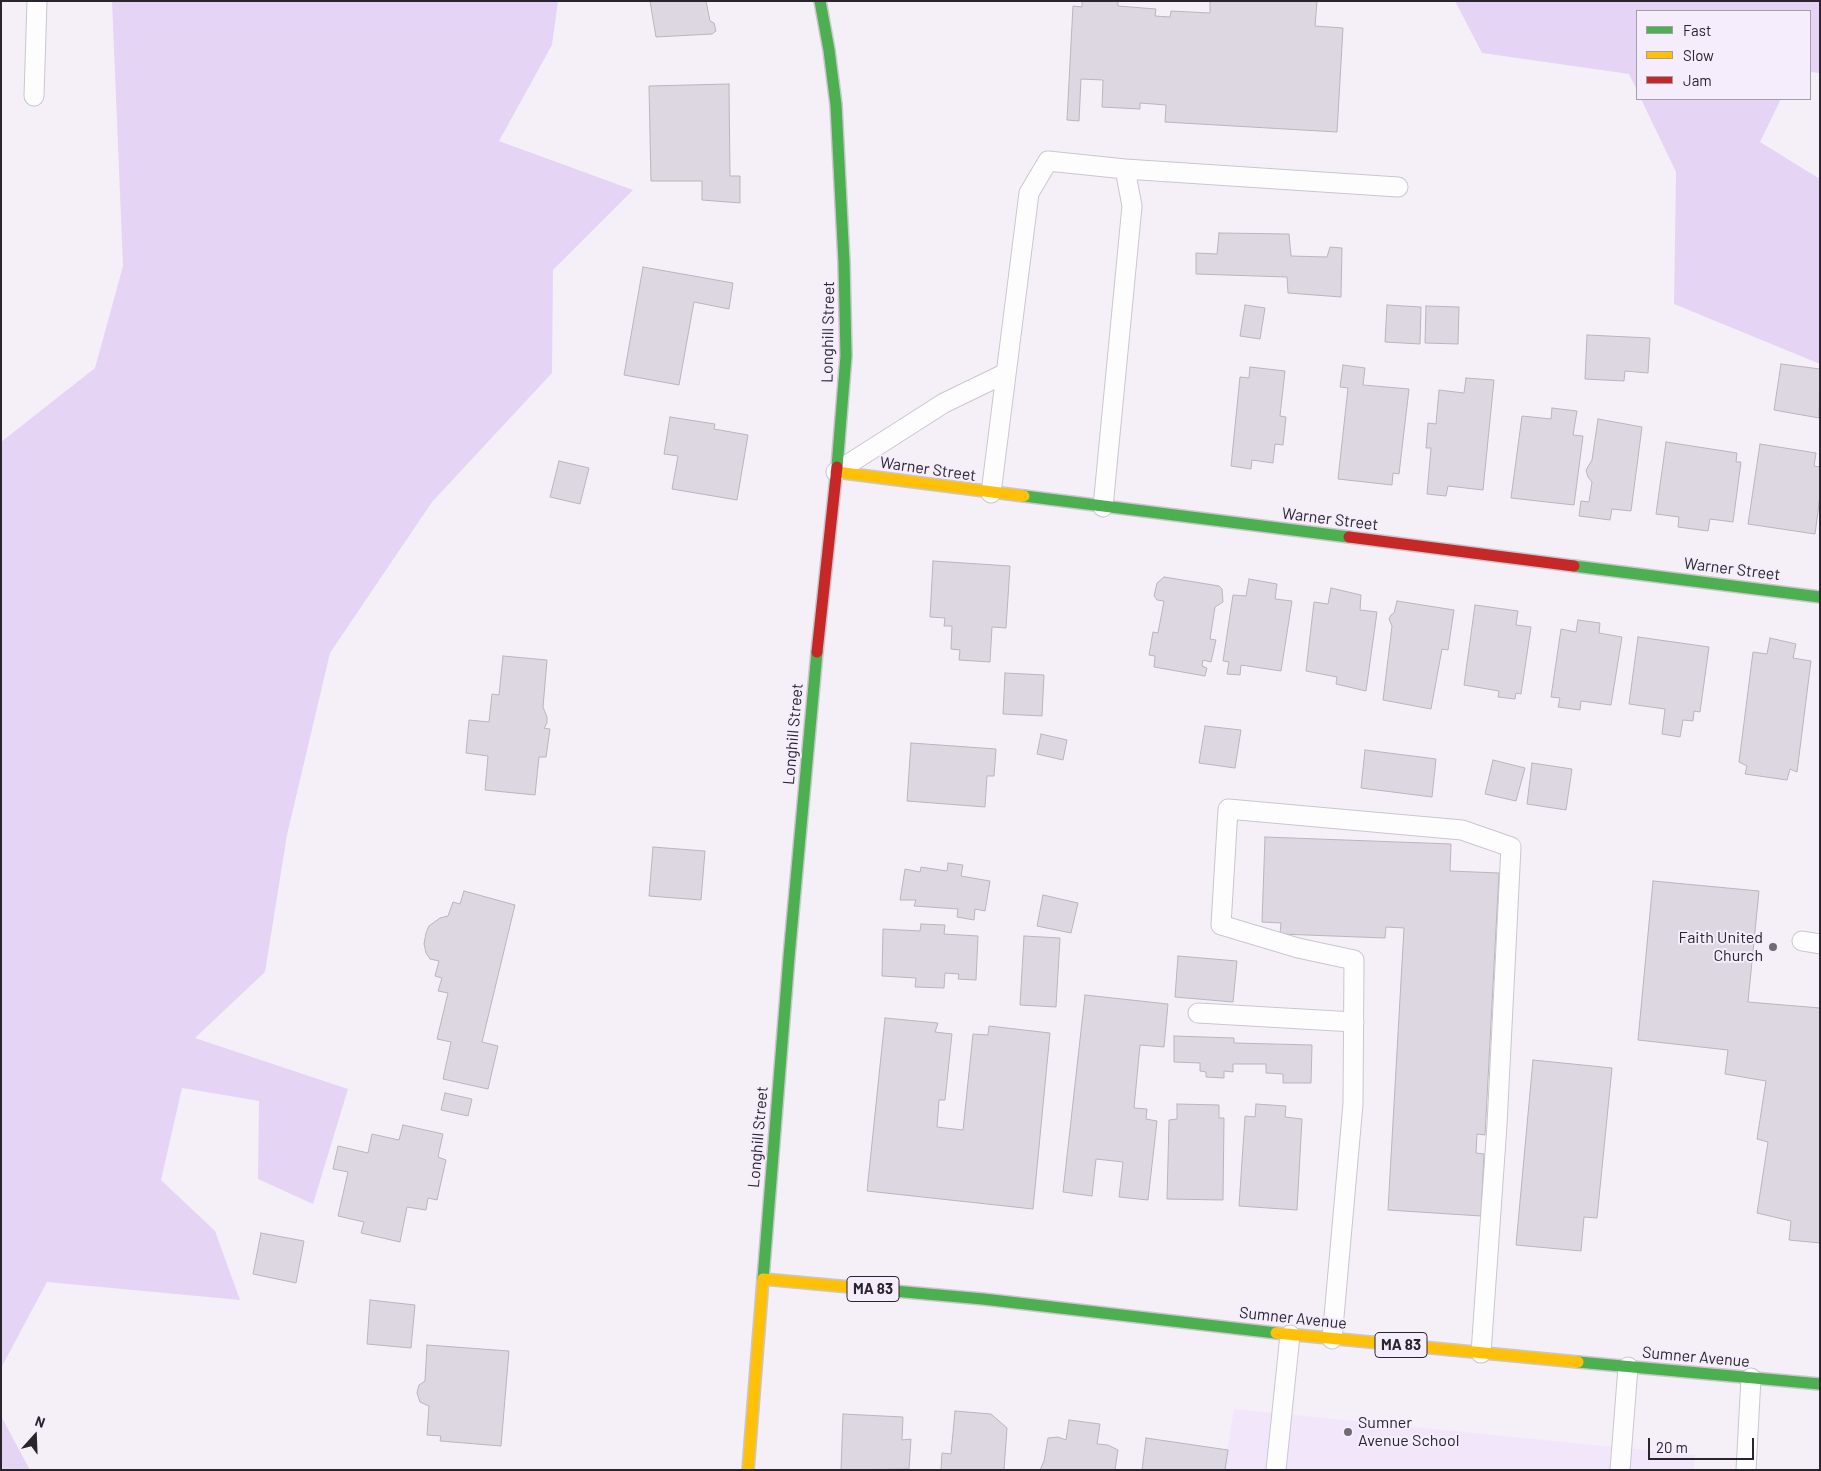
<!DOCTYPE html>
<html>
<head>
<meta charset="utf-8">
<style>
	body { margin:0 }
	#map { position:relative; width:1821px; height:1471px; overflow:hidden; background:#f5f0f8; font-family:Barlow,sans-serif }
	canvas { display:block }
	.frame { position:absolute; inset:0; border:2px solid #29242d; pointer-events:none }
	.legend { position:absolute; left:1636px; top:10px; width:175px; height:90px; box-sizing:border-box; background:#f5edfc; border:1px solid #a39da9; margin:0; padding:6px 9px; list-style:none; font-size:15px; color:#29242d }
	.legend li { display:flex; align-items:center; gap:10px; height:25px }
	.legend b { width:25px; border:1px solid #a39da9 }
	.north { position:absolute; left:10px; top:1411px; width:50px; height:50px; -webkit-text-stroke:4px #f5edfc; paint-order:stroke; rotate:20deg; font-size:14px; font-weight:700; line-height:20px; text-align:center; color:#29242d }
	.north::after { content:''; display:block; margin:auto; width:18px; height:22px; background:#29242d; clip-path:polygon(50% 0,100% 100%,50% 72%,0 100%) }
	.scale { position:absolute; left:1648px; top:1438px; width:106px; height:22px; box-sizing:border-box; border:2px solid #29242d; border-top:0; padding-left:6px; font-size:15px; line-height:18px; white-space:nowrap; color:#29242d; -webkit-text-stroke:4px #f5edfc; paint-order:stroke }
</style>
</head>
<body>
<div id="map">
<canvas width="1821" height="1471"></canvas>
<div class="frame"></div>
<ul class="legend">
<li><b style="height:6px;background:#4caf50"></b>Fast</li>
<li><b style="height:6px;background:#ffc107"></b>Slow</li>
<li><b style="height:6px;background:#c62828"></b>Jam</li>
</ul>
<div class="north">N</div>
<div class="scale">20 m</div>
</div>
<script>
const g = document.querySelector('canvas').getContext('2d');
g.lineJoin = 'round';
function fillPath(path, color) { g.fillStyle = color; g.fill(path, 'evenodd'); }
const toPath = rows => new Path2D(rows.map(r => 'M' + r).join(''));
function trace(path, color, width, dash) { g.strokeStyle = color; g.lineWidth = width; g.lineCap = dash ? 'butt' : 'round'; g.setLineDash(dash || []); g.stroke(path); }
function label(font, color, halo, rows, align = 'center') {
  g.font = font + ' Barlow,sans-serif'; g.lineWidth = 4; g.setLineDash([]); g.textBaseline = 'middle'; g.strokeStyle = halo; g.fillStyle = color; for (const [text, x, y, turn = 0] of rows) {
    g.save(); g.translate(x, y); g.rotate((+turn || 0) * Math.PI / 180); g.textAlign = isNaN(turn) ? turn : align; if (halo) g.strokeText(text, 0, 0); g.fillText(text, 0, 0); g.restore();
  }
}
const built = toPath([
	[1234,1409,1695,1455,1694,1470,1224,1470]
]);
const green = toPath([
	[112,1,558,1,552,45,499,141,633,190,553,270,552,373,432,502,330,653,287,835,265,972,195,1038,348,1089,313,1204,258,1179,259,1101,182,1088,161,1180,215,1231,240,1300,47,1282,1,1368,1,442,95,368,123,266],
	[1455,1,1820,1,1820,73,1810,72,1810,11,1637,11,1637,90,1629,74,1482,53],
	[1641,99,1781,99,1760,142,1820,179,1820,364,1674,304,1676,172],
	[1,1416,30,1470,1,1470]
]);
const building = toPath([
	[650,1,706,1,710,21,714,23,716,31,712,34,656,37,650,1],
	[1082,1,1118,1,1118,6,1156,9,1155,16,1170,17,1171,11,1210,13,1210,1,1317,1,1315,26,1343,28,1337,132,1165,122,1166,105,1140,103,1140,109,1102,107,1103,80,1081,79,1079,121,1067,120,1073,6,1082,7,1082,1],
	[729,84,730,176,740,176,740,203,702,200,702,181,651,181,649,86,729,84],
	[1219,233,1289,234,1291,256,1327,257,1330,247,1342,248,1341,297,1288,293,1287,277,1196,274,1196,253,1217,254,1219,233],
	[643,267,733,283,729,309,694,302,679,385,624,375,643,267],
	[1245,305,1265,308,1260,339,1240,336,1245,305],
	[1387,305,1421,307,1420,344,1385,342,1387,305],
	[1426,306,1459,307,1458,344,1425,343,1426,306],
	[1587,335,1650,338,1648,373,1625,371,1624,381,1585,379,1587,335],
	[1781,364,1820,369,1819,418,1774,410,1781,364],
	[1343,365,1365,368,1363,385,1409,389,1399,474,1393,473,1392,485,1338,479,1348,388,1340,387,1343,365],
	[1250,367,1285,371,1280,416,1286,417,1283,445,1275,444,1273,463,1252,460,1251,469,1231,466,1240,377,1249,378,1250,367],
	[1466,378,1494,380,1483,490,1448,486,1446,496,1427,494,1431,448,1426,448,1428,423,1436,424,1439,390,1464,393,1466,378],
	[1552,408,1577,411,1573,435,1583,436,1574,505,1511,498,1522,416,1551,419,1552,408],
	[670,417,715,424,714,429,748,435,737,500,672,489,678,456,664,454,670,417],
	[1598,419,1642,427,1631,511,1612,509,1610,520,1579,516,1581,501,1589,502,1592,482,1588,477,1586,470,1592,460,1598,419],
	[1666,442,1737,453,1736,462,1741,462,1733,522,1710,519,1708,531,1678,527,1679,517,1656,514,1666,442],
	[1760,444,1816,453,1814,466,1820,467,1820,496,1815,534,1748,524,1760,444],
	[559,461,589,468,580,504,550,497,559,461],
	[933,561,1010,566,1006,628,992,627,990,662,959,660,960,650,951,649,952,626,944,626,945,618,930,617,933,561],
	[1164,577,1219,586,1222,589,1223,602,1215,607,1210,639,1216,640,1211,662,1203,660,1202,666,1207,668,1205,676,1154,667,1155,656,1149,655,1153,632,1158,633,1164,601,1157,600,1154,596,1157,583,1164,577],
	[1249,579,1277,584,1275,599,1292,601,1281,671,1241,665,1240,675,1227,674,1229,662,1223,661,1233,595,1246,596,1249,579],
	[1331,588,1361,595,1360,610,1377,612,1366,691,1336,684,1337,677,1306,671,1314,602,1328,604,1331,588],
	[1397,601,1454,610,1448,650,1442,649,1431,709,1383,700,1392,626,1389,619,1391,615,1394,613,1397,601],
	[1475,605,1518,611,1516,625,1531,627,1521,694,1516,693,1515,699,1498,697,1499,691,1464,685,1475,605],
	[1578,620,1600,623,1599,633,1622,637,1611,705,1581,701,1580,710,1558,707,1560,698,1551,697,1561,629,1576,632,1578,620],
	[1638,637,1709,647,1700,712,1694,711,1693,721,1683,720,1680,737,1662,734,1665,709,1629,704,1638,637],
	[1770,638,1796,644,1793,658,1811,661,1797,772,1790,769,1787,780,1745,774,1747,766,1739,762,1753,652,1767,654,1770,638],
	[503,656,547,660,543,707,547,717,547,723,544,728,550,729,546,757,539,757,535,795,485,790,488,756,466,753,469,720,489,722,492,694,499,695,503,656],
	[1005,673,1044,675,1042,716,1003,714,1005,673],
	[1205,726,1241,730,1235,768,1199,763,1205,726],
	[1041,734,1067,740,1063,760,1037,754,1041,734],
	[911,743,996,749,994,776,987,776,985,807,907,801,911,743],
	[1365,750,1436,759,1432,797,1361,788,1365,750],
	[1493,760,1525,768,1516,801,1485,794,1493,760],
	[1532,763,1572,769,1566,810,1527,804,1532,763],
	[1265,837,1451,844,1450,871,1499,873,1485,1135,1477,1134,1476,1153,1484,1154,1481,1216,1388,1210,1404,928,1386,927,1385,938,1280,934,1281,923,1262,922,1265,837],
	[653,847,705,851,701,900,649,896,653,847],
	[948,863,963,865,961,876,990,881,985,911,975,909,974,920,957,917,958,909,914,906,916,900,900,900,905,869,920,872,921,867,947,871,948,863],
	[1653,881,1759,891,1748,1002,1820,1008,1820,1243,1789,1240,1791,1221,1757,1213,1768,1142,1757,1139,1766,1081,1725,1074,1728,1050,1638,1040,1653,881],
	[464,891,515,905,482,1042,498,1046,488,1089,443,1079,451,1042,437,1039,448,993,438,991,442,978,435,976,439,961,430,959,426,953,424,944,426,933,429,926,440,918,448,916,453,902,460,904,464,891],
	[1043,895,1078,903,1071,933,1037,926,1043,895],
	[921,924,945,925,944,934,978,936,976,980,958,979,959,974,945,973,944,988,915,987,916,978,882,976,883,929,920,931,921,924],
	[1024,936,1060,938,1056,1007,1020,1005,1024,936],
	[1178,956,1237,961,1233,1002,1175,997,1178,956],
	[1085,995,1168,1004,1164,1047,1140,1045,1134,1108,1147,1109,1146,1119,1157,1121,1148,1200,1119,1197,1123,1162,1096,1159,1092,1196,1063,1192,1085,995],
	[885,1018,938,1023,935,1032,952,1034,945,1100,939,1100,937,1127,963,1130,973,1034,988,1035,989,1026,1050,1033,1033,1209,867,1191,885,1018],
	[1174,1036,1234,1038,1234,1043,1312,1045,1311,1083,1283,1083,1283,1074,1266,1073,1266,1064,1233,1064,1233,1072,1224,1071,1224,1078,1206,1077,1206,1072,1200,1071,1200,1063,1174,1062,1174,1036],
	[1533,1060,1612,1068,1597,1218,1584,1217,1581,1251,1516,1245,1533,1060],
	[445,1093,472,1099,468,1116,441,1110,445,1093],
	[1177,1104,1219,1105,1219,1118,1224,1118,1223,1200,1167,1199,1169,1120,1177,1119,1177,1104],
	[1256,1104,1286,1106,1285,1117,1302,1119,1297,1210,1239,1206,1245,1116,1255,1117,1256,1104],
	[403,1125,443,1134,438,1157,446,1160,437,1200,428,1198,426,1210,407,1207,400,1242,361,1233,364,1222,338,1216,348,1172,333,1169,338,1146,368,1153,372,1134,399,1140,403,1125],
	[261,1233,304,1241,296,1283,253,1274,261,1233],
	[370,1300,415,1305,411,1348,367,1344,370,1300],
	[427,1345,509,1351,501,1446,440,1441,441,1436,427,1435,429,1406,420,1402,417,1393,419,1385,425,1381,427,1345],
	[955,1411,991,1414,1007,1428,1004,1470,941,1470,942,1453,951,1454,955,1411],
	[843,1414,903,1417,902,1440,911,1439,909,1469,841,1470,843,1414],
	[1069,1420,1100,1424,1097,1444,1108,1445,1118,1450,1115,1470,1040,1470,1044,1461,1048,1438,1058,1437,1066,1440,1069,1420],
	[1146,1438,1228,1450,1225,1470,1142,1470,1146,1438]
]);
const lane = toPath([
	[34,96,37,1],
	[1125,169,1398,187],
	[836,472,944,403,1006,373],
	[991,493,1029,193,1048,161,1125,169,1132,206,1103,507],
	[1802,941,1820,944],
	[1198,1013,1354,1022],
	[1332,1339,1353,1104,1354,960,1298,948,1221,925,1228,809,1462,830,1511,847,1497,1125,1481,1353],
	[1276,1470,1290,1335],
	[1620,1470,1628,1367],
	[1746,1470,1751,1378]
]);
const fast = toPath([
	[820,1,829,50,836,105,844,262,846,356,837,467],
	[1024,496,1349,537],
	[1574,566,1820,597],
	[763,1279,789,957,817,652],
	[894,1291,983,1299,1276,1333],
	[1578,1362,1820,1384]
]);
const slow = toPath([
	[836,472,1024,496],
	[1276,1333,1578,1362],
	[748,1470,763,1279,894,1291]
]);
const jam = toPath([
	[1349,537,1574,566],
	[817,652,837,467]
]);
const markers = [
	[1773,947,5,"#706b74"],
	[1348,1432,5,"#706b74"]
];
const shields = [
	[873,1289,52],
	[1401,1345,52]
];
const shieldNames = [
	["MA 83",873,1289],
	["MA 83",1401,1345]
];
const streetNames = [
	["Longhill Street",828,332,-89],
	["Warner Street",928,469,8],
	["Warner Street",1330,519,7],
	["Warner Street",1732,569,7],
	["Longhill Street",793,734,-85],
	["Longhill Street",758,1137,-85],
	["Sumner Avenue",1293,1318,6],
	["Sumner Avenue",1696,1357,5]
];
const poiNames = [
	["Faith United",1763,938],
	["Church",1763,956],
	["Sumner",1358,1423,"left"],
	["Avenue School",1358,1441,"left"]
];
fillPath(built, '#f2e6fb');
fillPath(green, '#e6d4f4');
fillPath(building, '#dcd7e0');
trace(building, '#bab5bd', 1);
trace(lane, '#cac6ce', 21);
trace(fast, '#cac6ce', 14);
trace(slow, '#cac6ce', 14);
trace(jam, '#cac6ce', 14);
trace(lane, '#fefdfe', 19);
trace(fast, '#4caf50', 11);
trace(slow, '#ffc107', 11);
trace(jam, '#c62828', 11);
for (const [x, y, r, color] of markers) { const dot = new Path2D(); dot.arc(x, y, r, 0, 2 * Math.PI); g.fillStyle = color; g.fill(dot); trace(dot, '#f5edfc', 2); }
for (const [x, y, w] of shields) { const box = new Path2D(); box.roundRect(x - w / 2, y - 12.5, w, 25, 4); g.fillStyle = '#f5edfc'; g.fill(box); trace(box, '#29242d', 1); }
label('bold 15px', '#29242d', null, shieldNames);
label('16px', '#29242d', '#f5edfc', streetNames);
label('16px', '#29242d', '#f5edfc', poiNames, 'right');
</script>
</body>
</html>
